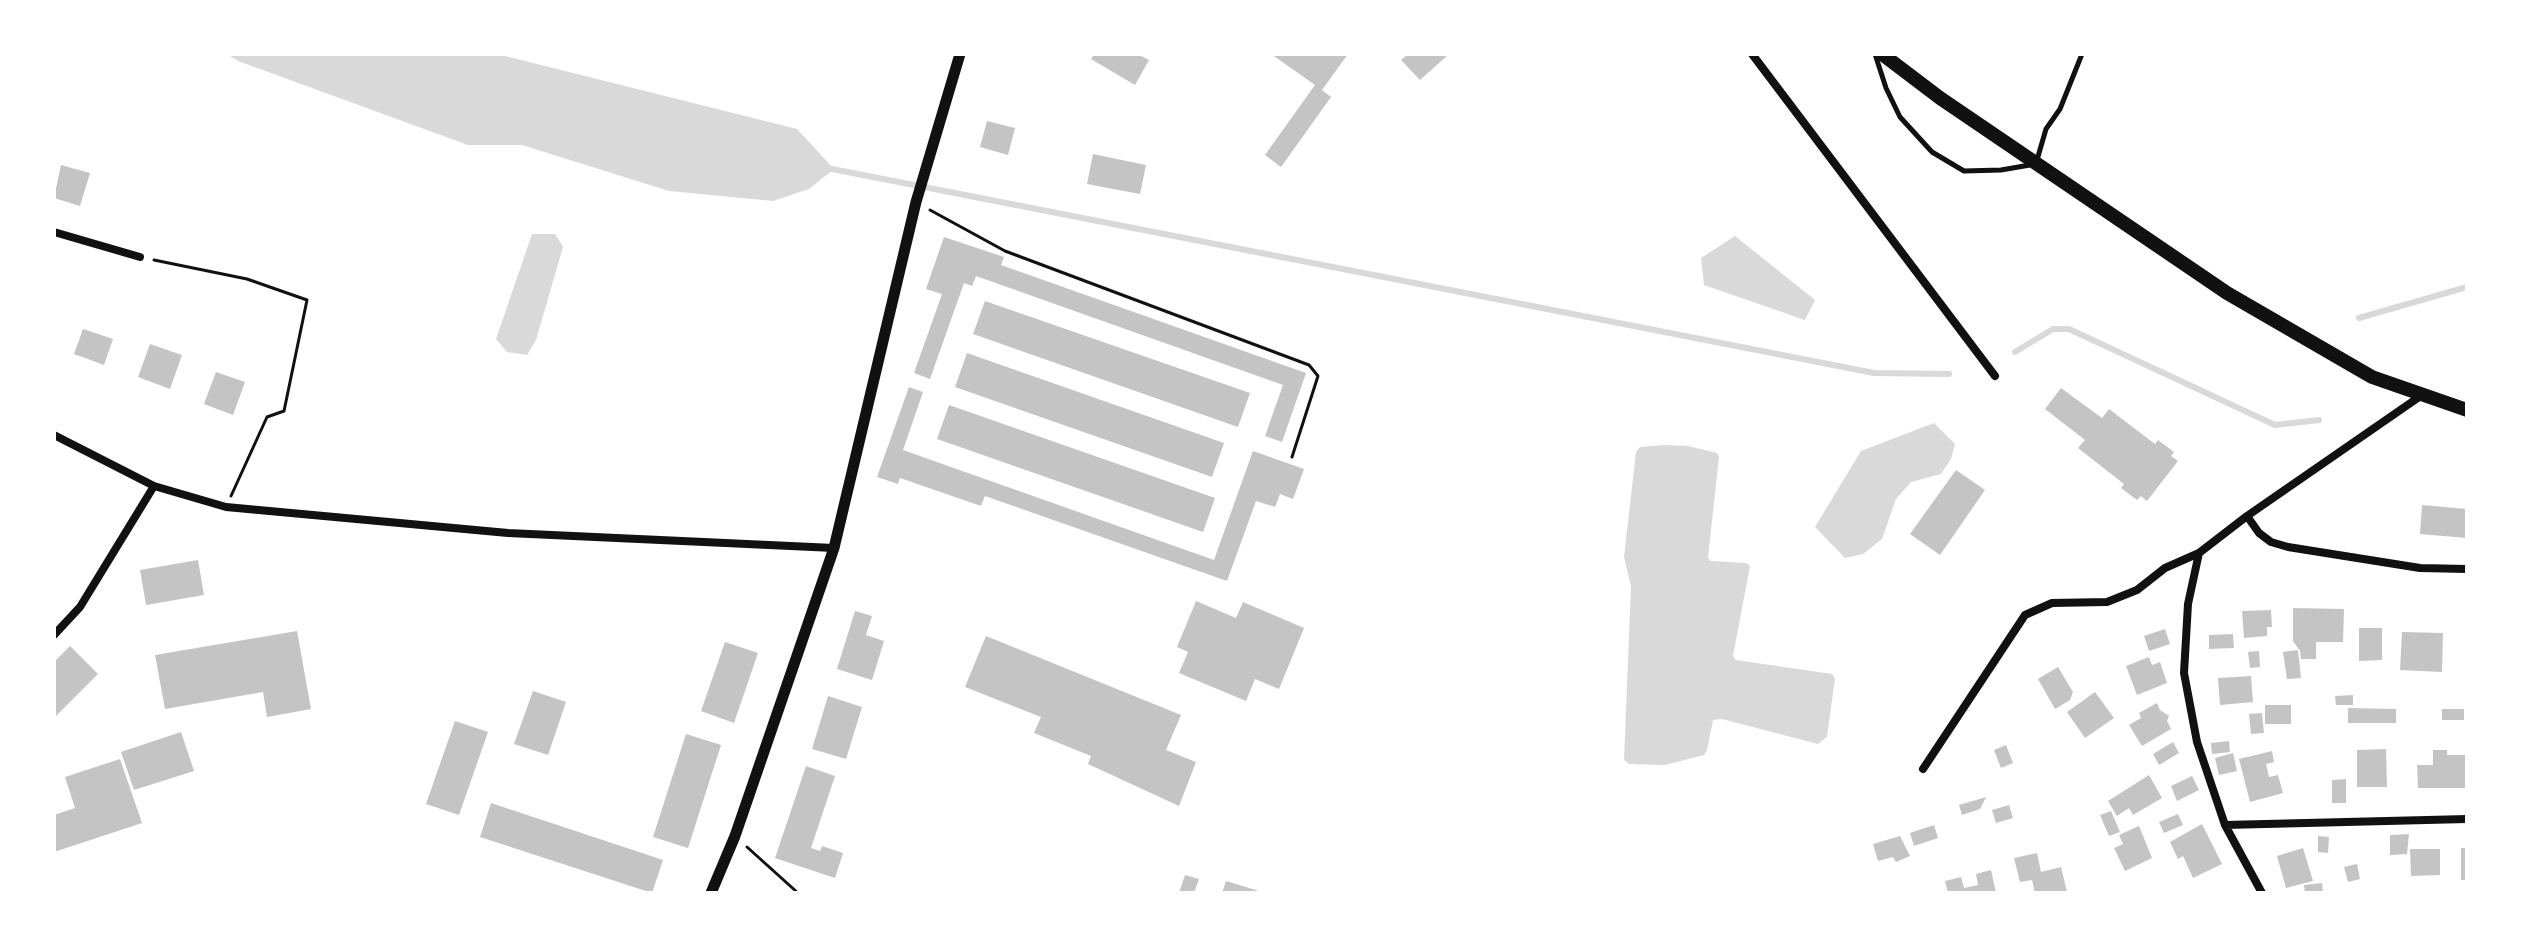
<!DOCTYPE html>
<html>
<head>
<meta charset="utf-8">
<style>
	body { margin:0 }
	#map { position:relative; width:2521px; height:947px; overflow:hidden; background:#fff; font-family:"Work Sans",sans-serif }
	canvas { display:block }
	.frame { position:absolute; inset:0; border:56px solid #fff; pointer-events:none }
</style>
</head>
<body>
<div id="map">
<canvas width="2521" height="947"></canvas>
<div class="frame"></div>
</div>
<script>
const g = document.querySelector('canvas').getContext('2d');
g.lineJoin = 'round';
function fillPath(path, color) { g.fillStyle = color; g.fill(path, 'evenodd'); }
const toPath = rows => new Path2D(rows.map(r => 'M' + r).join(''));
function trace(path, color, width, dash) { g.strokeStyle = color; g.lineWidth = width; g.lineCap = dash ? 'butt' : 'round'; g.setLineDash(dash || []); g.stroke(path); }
const water = toPath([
	[227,54,497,54,797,129,834,169,809,189,773,201,669,191,522,145,468,145,238,61],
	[532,234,555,234,563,247,536,340,527,355,507,352,496,339],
	[1735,236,1815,300,1805,320,1704,285,1701,258],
	[1934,423,1955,444,1951,459,1941,474,1911,482,1896,499,1882,539,1863,554,1845,558,1815,527,1861,451],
	[1664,445,1688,446,1717,453,1719,457,1708,558,1711,561,1746,563,1750,566,1733,656,1736,660,1832,674,1835,678,1827,737,1818,744,1722,719,1713,720,1707,750,1704,755,1665,765,1629,764,1624,760,1631,586,1624,557,1636,452,1640,447]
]);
const stream = toPath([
	[827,168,1874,373,1949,374],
	[2359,318,2467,287],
	[2015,352,2053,329,2069,329,2275,425,2319,420]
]);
const building = toPath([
	[1094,54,1142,54,1141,56,1149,60,1135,85,1091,59],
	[1271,54,1348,54,1322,90,1331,97,1281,167,1265,155,1315,85],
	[1408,54,1449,54,1420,80,1401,60],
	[987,121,1015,128,1008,155,980,147],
	[1093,154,1146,165,1140,194,1087,184],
	[61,165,90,173,80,206,54,198],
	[944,237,1004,257,1001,265,1306,373,1282,442,1265,436,1283,385,976,276,972,286,964,283,930,379,914,373,942,294,926,289],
	[985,301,1250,393,1238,427,973,334],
	[83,329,113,339,104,365,74,354],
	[150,344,182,355,170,389,138,377],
	[967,353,1224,443,1212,477,955,387],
	[216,372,245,382,233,415,204,404],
	[909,387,923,392,903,450,1214,560,1253,451,1304,469,1293,499,1280,494,1275,507,1256,501,1227,581,985,496,981,506,900,478,898,484,877,477],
	[2061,388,2102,418,2109,409,2155,444,2158,440,2174,452,2171,456,2178,461,2147,501,2141,496,2137,500,2121,488,2124,484,2078,448,2085,440,2045,409],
	[949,405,1215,498,1203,532,937,439],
	[1956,470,1985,490,1940,555,1910,534],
	[2422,505,2467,509,2467,538,2420,534],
	[198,560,204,595,146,605,140,570],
	[1196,601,1236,618,1243,602,1304,628,1279,689,1255,679,1246,701,1179,673,1188,652,1177,647],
	[2293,608,2344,609,2343,642,2316,642,2316,659,2301,659,2300,651,2293,641],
	[2271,610,2272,627,2267,627,2267,636,2244,638,2242,611],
	[855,611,872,616,866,635,884,641,872,680,837,669],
	[2359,628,2382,628,2382,660,2359,661],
	[2165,629,2170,644,2149,651,2144,636],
	[297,631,311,709,267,717,263,692,165,709,155,655],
	[2402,632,2443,633,2442,672,2400,670],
	[2233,634,2234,648,2209,649,2209,635],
	[986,636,1181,715,1166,750,1196,762,1179,806,1088,764,1091,756,1034,733,1041,717,965,687],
	[725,642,758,653,734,723,701,711],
	[70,646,98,674,54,718,54,662],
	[2298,650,2301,678,2287,679,2283,652],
	[2259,651,2260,667,2250,668,2248,652],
	[2149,657,2152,665,2160,662,2167,683,2137,695,2126,666],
	[2058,667,2073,692,2070,700,2055,709,2038,679],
	[2251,676,2253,702,2220,705,2218,678],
	[533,691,566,702,548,755,514,744],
	[2095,692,2114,718,2085,738,2067,712],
	[2353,695,2353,705,2336,705,2335,696],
	[828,696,862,707,846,759,812,749],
	[2157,703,2160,710,2169,716,2167,721,2171,729,2142,746,2129,725,2141,718,2139,713],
	[2265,705,2291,705,2291,724,2265,724],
	[2348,708,2396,709,2396,723,2348,723],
	[2442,709,2464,709,2464,720,2442,720],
	[2262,713,2264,733,2251,734,2249,714],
	[455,721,488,732,459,815,426,804],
	[181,732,194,771,134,790,121,752],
	[686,734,721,745,688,848,653,837],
	[2229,741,2230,752,2212,754,2211,743],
	[2173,742,2179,753,2159,765,2153,754],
	[2006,745,2013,763,2001,768,1994,750],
	[2386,749,2387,787,2357,787,2357,750],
	[2433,750,2447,750,2447,755,2467,755,2467,788,2418,788,2417,765,2433,765],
	[2272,751,2274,762,2266,764,2269,777,2278,775,2283,793,2250,802,2239,759],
	[2233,753,2237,771,2219,775,2215,758],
	[120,759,142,823,54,852,54,815,75,808,65,777],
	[806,766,835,776,811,848,820,851,822,846,843,853,835,878,775,858],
	[2149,775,2162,798,2133,815,2129,808,2117,816,2108,801],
	[2192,776,2199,790,2177,801,2171,786],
	[2346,779,2346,803,2332,803,2332,780],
	[1986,797,1980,809,1962,815,1959,805],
	[491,803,663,860,652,893,480,837],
	[2009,805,2013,818,1996,823,1992,810],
	[2111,811,2120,832,2109,836,2100,815],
	[2178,814,2183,825,2164,833,2159,822],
	[2202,824,2222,864,2193,878,2183,856,2178,859,2170,842],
	[1934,825,1938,838,1914,846,1910,833],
	[2139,826,2152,858,2125,871,2114,848,2123,844,2119,835],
	[2409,834,2407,854,2390,855,2390,835],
	[1900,836,1910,856,1896,862,1893,857,1878,861,1873,844],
	[2318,836,2329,837,2328,853,2318,852],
	[2303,848,2313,881,2286,888,2277,856],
	[2461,848,2467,848,2467,880,2461,880],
	[2410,849,2440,849,2440,875,2411,876],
	[2037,853,2041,872,2061,867,2067,892,2035,893,2032,880,2020,882,2014,858],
	[2357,864,2360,879,2348,882,2344,867],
	[1991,870,1996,893,1948,893,1945,881,1961,877,1964,888,1978,885,1976,874],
	[1185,875,1199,879,1194,893,1179,893],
	[1226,881,1262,892,1262,893,1222,893],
	[2322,883,2323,893,2305,893,2304,885]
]);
const path = toPath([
	[930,210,1005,251,1309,365,1318,376,1292,457],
	[154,260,247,279,307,300,284,411,267,417,231,496],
	[747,847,798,893]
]);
const service = toPath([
	[1875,54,1886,88,1900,117,1932,152,1964,171,2001,170,2030,165],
	[2037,160,2046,129,2060,109,2082,54]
]);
const minor = toPath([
	[1752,54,1995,376],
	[54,232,140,257],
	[54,435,154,486,226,507,508,533,834,548],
	[2247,516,2259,533,2271,542,2288,547,2420,568,2467,569],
	[2199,553,2188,604,2184,673,2197,742,2225,825,2262,893],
	[54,635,80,607,154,486],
	[1923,769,2025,615,2052,603,2107,602,2137,590,2165,568,2199,553,2247,516,2422,395],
	[2225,825,2467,819]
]);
const tertiary = toPath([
	[711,893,735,836,834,548,916,202,960,54]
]);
const primary = toPath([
	[1882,54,1940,98,2227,293,2372,377,2467,410]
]);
fillPath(water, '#d9d9d9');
trace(stream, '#d9d9d9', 6);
fillPath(building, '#c4c4c4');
trace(path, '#111', 3);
trace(service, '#111', 5);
trace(minor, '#111', 8);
trace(tertiary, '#111', 11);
trace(primary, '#111', 14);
</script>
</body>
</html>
